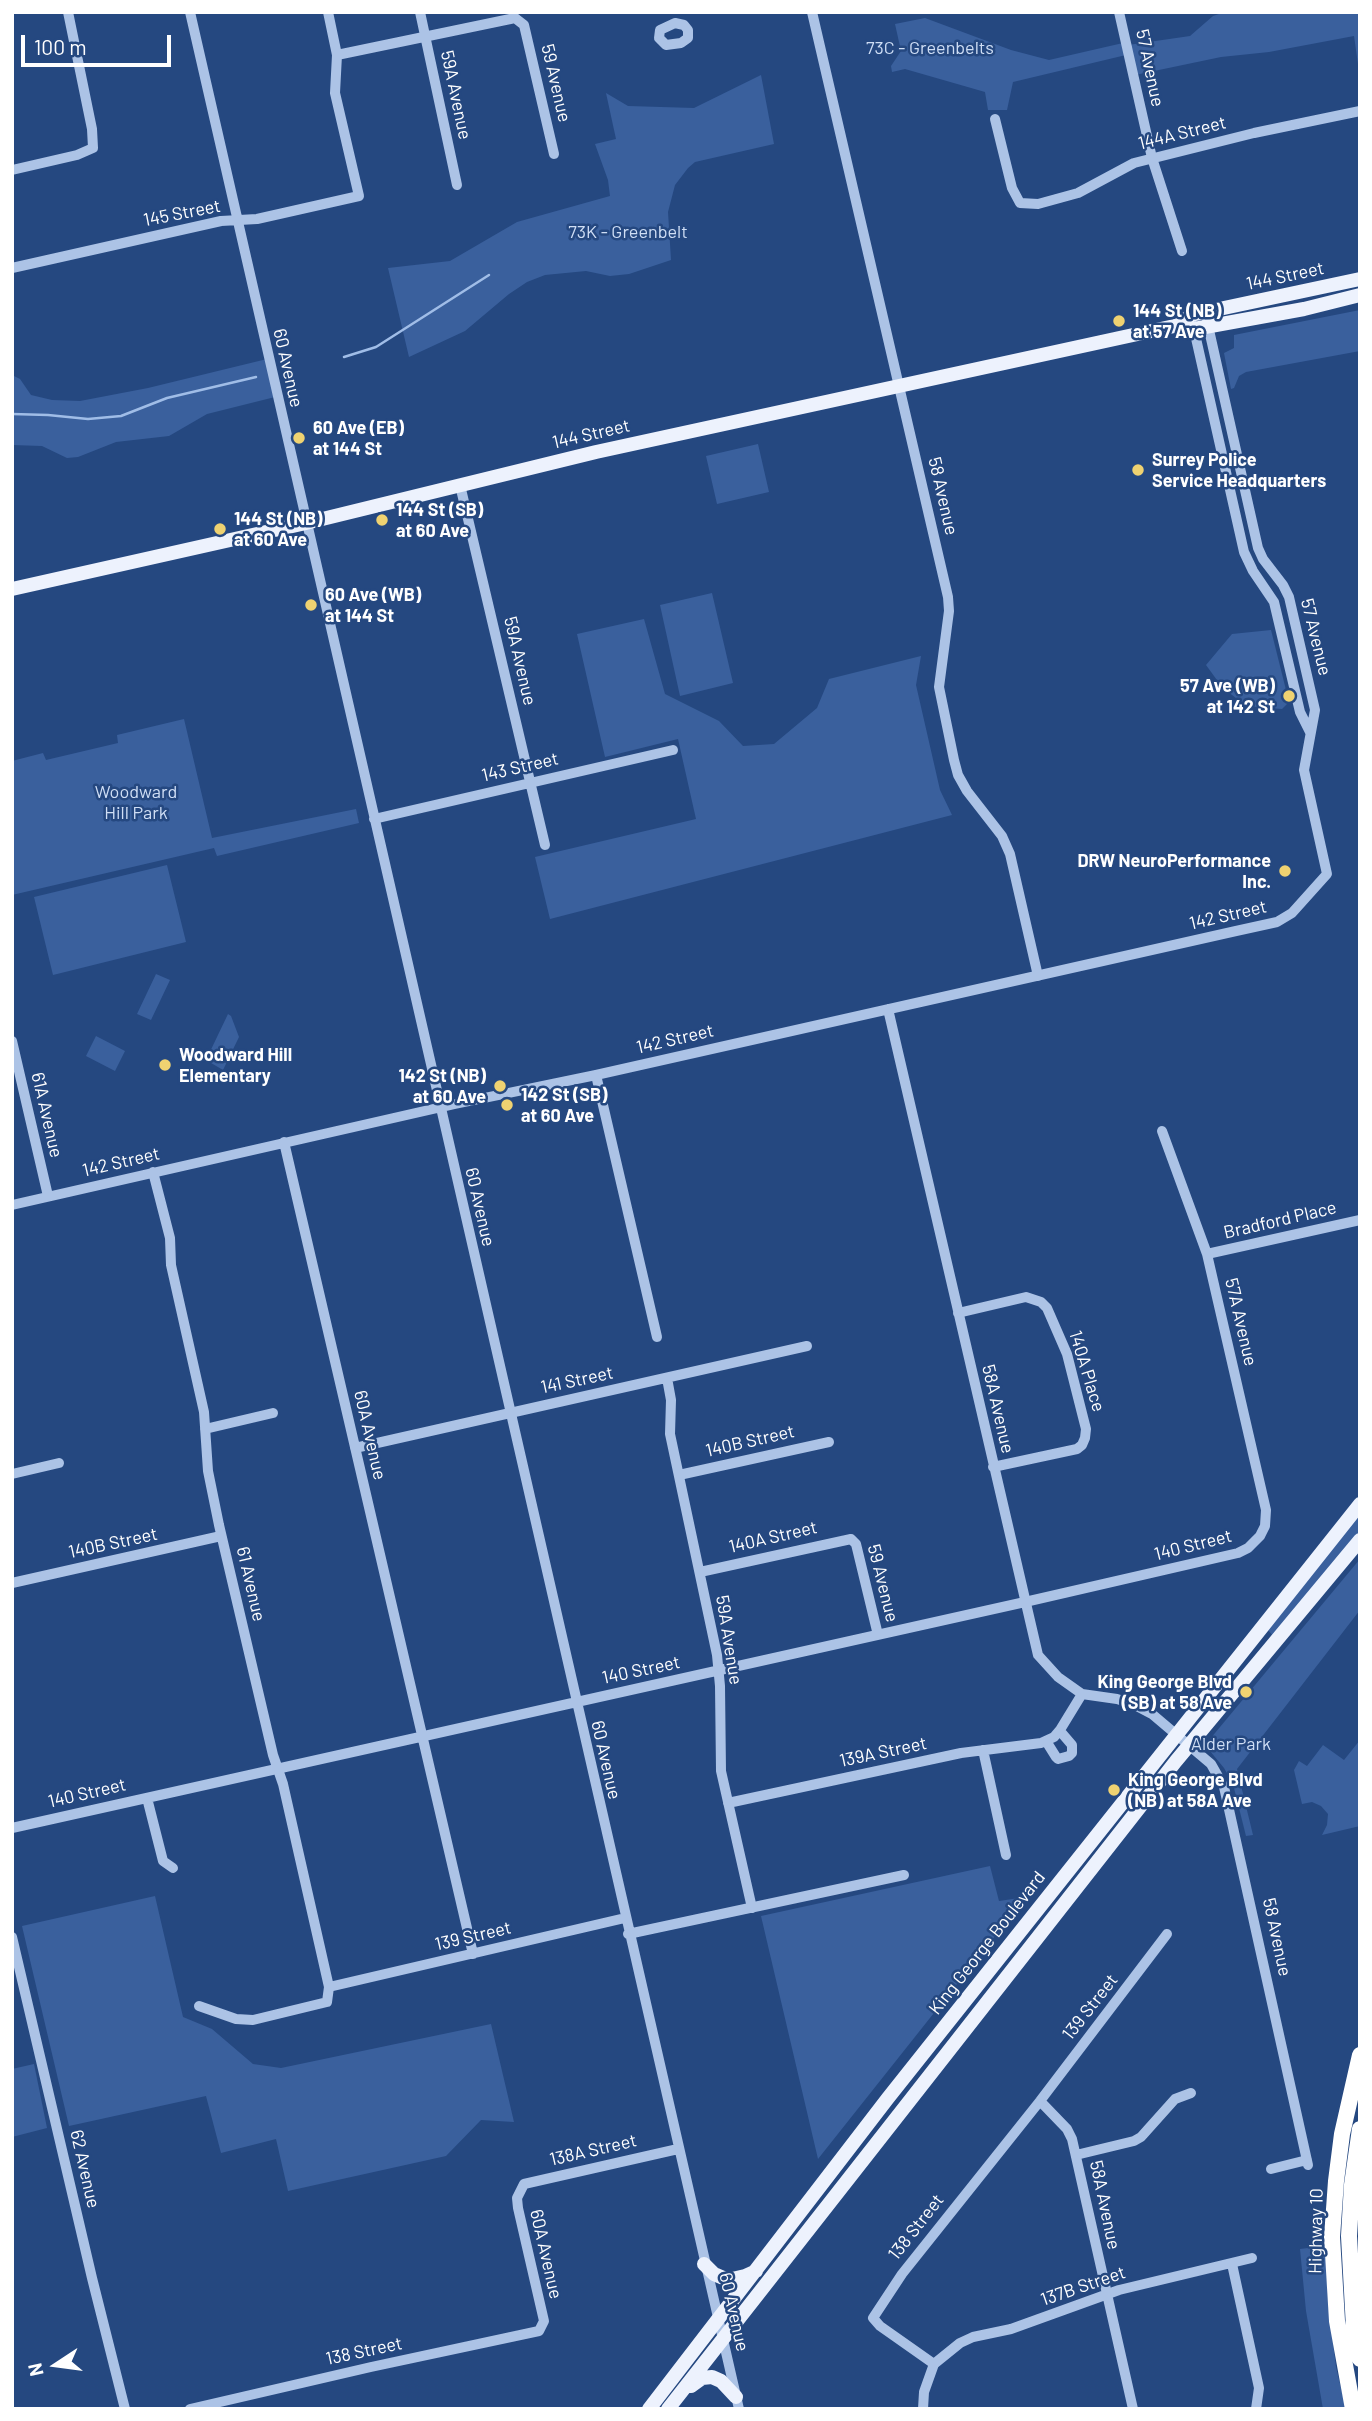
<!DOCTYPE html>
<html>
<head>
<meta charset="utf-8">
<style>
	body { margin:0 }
	#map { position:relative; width:1372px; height:2421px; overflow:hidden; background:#254880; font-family:Barlow,sans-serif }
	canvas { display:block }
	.frame { position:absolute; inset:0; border:14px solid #fff; pointer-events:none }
	.north { position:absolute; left:21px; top:2330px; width:70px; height:70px; -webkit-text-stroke:5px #254880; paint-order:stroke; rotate:257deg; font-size:19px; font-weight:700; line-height:28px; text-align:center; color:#fff }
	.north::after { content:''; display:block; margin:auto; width:24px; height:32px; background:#fff; clip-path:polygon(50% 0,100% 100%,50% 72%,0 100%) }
	.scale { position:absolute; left:21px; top:35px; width:150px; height:32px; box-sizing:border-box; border:4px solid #fff; border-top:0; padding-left:9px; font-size:21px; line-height:24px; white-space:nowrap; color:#fff; -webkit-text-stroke:5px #254880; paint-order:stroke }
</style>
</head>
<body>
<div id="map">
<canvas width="1372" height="2421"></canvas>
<div class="frame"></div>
<div class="north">N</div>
<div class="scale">100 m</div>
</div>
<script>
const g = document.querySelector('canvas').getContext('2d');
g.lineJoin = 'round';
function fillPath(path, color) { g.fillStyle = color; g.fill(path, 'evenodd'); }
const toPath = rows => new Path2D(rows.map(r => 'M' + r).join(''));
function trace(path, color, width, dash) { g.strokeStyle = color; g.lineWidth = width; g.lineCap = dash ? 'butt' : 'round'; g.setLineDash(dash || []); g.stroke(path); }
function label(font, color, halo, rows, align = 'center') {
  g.font = font + ' Barlow,sans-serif'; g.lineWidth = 5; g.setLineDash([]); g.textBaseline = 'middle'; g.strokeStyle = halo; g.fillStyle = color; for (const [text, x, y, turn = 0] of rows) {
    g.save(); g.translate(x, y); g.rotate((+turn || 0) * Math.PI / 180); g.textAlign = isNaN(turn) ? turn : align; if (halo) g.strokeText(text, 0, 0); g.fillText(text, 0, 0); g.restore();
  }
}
const green = toPath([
	[1225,12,1360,12,1360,78,1354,36,1269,52,1221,57,1135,75,1128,45,1190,36,1213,16],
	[925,18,1011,50,1049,60,1123,43,1126,55,1013,82,1007,110,988,110,985,92,905,69,892,72,891,66,901,51,895,24],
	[761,75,774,144,695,162,688,168,675,185,668,212,671,260,629,274,610,276,586,271,545,275,527,282,509,294,465,331,409,357,388,268,450,261,517,222,610,196,608,180,595,144,616,139,606,93,628,106,694,108],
	[1360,310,1360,351,1246,372,1239,376,1234,388,1231,389,1224,353,1234,348,1234,335],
	[267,359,275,397,207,414,169,436,116,442,78,457,67,458,42,446,12,445,12,375,20,379,31,395,52,400,80,401,148,388],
	[758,444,769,492,717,504,706,456],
	[712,593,733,683,680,696,660,605],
	[644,619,665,694,719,721,743,746,774,744,817,708,829,679,921,656,916,685,940,790,952,815,550,919,535,857,696,819,678,739,605,757,577,634],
	[1271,630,1289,702,1282,709,1246,706,1222,687,1206,665,1232,634],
	[184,719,212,838,356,809,359,823,217,856,214,848,12,895,12,761,43,753,46,760,118,743,117,735],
	[167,865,186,942,53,975,34,897],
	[156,974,170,980,151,1020,137,1014],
	[228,1014,231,1016,239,1037,223,1070,206,1060],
	[96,1036,125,1051,115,1071,86,1056],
	[1360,1514,1360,1532,1274,1637,1268,1630],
	[1360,1559,1360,1610,1237,1769,1253,1835,1246,1836,1233,1784,1224,1768,1205,1745],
	[1360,1740,1360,1826,1322,1835,1327,1825,1328,1814,1321,1806,1312,1802,1302,1804,1294,1770,1299,1761,1307,1766,1323,1745,1344,1760],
	[990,1866,999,1901,1026,1897,818,2159,761,1916],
	[155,1896,183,2017,212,2029,253,2064,281,2068,491,2024,514,2122,481,2120,446,2156,288,2191,276,2139,221,2153,206,2096,69,2126,22,1926],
	[34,2064,47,2128,12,2137,12,2069],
	[1325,2246,1328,2303,1336,2367,1346,2409,1323,2409,1306,2311,1300,2249]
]);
const stream = toPath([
	[344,357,376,347,489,275],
	[12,414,48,415,88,419,121,416,167,398,256,377]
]);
const minor = toPath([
	[190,12,739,2409],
	[420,12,457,185],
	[812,12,948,597,949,611,939,687,954,760,958,775,967,791,1002,836,1010,854,1038,976],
	[1119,12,1152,158,1182,251],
	[675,23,684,25,688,30,688,38,681,43,666,45,659,38,660,30,675,23],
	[337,55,515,18,524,25,554,154],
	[995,119,1012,188,1020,203,1038,204,1078,193,1134,163,1254,133,1360,111],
	[12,170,77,155,93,148,92,129,68,12],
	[12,268,221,221,257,219,359,196,335,93,337,55,328,12],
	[1193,325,1244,552,1253,571,1274,602,1300,712,1310,732],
	[460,485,545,845],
	[374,819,673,750],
	[888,1009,1038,1655,1058,1677,1082,1694,1117,1699,1133,1704,1152,1714,1211,1764,1224,1787,1308,2165],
	[12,1041,48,1196],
	[596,1075,657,1337],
	[284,1142,473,1954],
	[153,1172,170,1238,171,1265,204,1412,208,1471,219,1525,273,1755,283,1784,329,1987,327,2002,253,2020,236,2019,199,2006],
	[12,1205,455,1104,596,1075,1236,931,1277,922,1292,913,1327,874,1304,770,1315,710,1289,597,1283,585,1263,559,1258,548,1207,321],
	[1207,1254,1360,1220],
	[958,1313,1026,1297,1041,1302,1047,1308,1067,1354,1086,1429,1085,1438,1082,1445,1077,1449,993,1467],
	[667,1378,671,1400,670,1434,717,1655,720,1686,721,1771,752,1908],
	[205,1429,273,1413],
	[355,1448,807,1346],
	[12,1474,59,1463],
	[679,1475,829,1442],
	[700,1572,851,1539,856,1544,878,1635],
	[12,1583,221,1536],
	[1046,1741,1056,1757,1058,1759,1069,1756,1072,1753,1072,1745,1060,1731],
	[983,1750,1006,1855],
	[147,1798,163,1861,173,1868],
	[728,1803,961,1753,1041,1743,1054,1737,1060,1730,1082,1694],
	[12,1828,1025,1602,1238,1553,1248,1548,1260,1536,1265,1526,1266,1510,1207,1254,1162,1131],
	[628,1934,904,1875],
	[12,1937,92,2278,125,2409],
	[329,1987,625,1918],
	[1040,2101,1067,2129,1072,2139,1133,2409],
	[1076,2155,1134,2141,1141,2137,1175,2099,1191,2093],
	[1271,2169,1307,2160],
	[1232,2264,1259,2388,1256,2409],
	[934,2364,880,2326,873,2318,902,2274,1040,2101,1167,1934],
	[190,2409,371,2367,539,2331,544,2321,518,2208,517,2198,524,2184,678,2149],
	[923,2409,924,2392,934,2364,960,2343,973,2337,1011,2329,1119,2290,1252,2258]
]);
const major = toPath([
	[1180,325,1194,329,1304,309,1360,295],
	[12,589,306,523,596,452,1179,325,1191,315,1360,279],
	[704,2264,714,2274,728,2280,745,2276,756,2271],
	[691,2386,702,2378,712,2377,721,2381,736,2397],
	[649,2409,888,2098,1360,1504],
	[668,2409,1176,1761,1360,1540]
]);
const highway = toPath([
	[1360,2129,1352,2185,1349,2236,1354,2327,1360,2359],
	[1353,2409,1337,2321,1332,2237,1336,2181,1342,2134,1360,2055]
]);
const markers = [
	[1119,321,7,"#efd271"],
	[299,438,7,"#efd271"],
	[1138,470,7,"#efd271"],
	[382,520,7,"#efd271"],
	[220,529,7,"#efd271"],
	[311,605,7,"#efd271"],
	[1289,696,7,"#efd271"],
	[1285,871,7,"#efd271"],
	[165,1065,7,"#efd271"],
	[500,1086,7,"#efd271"],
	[507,1105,7,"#efd271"],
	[1246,1692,7,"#efd271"],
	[1114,1790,7,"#efd271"]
];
const parkNames = [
	["73C - Greenbelts",930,48],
	["73K - Greenbelt",628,232],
	["Woodward",136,792],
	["Hill Park",136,813],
	["Alder Park",1231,1744]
];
const streetNames = [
	["57 Avenue",1150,68,78],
	["59 Avenue",556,83,77],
	["59A Avenue",456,95,78],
	["144A Street",1182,133,-14],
	["145 Street",182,213,-11],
	["144 Street",1285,276,-12],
	["60 Avenue",288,368,77],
	["144 Street",591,434,-13],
	["58 Avenue",943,496,77],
	["57 Avenue",1316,637,76],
	["59A Avenue",520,661,77],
	["143 Street",520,767,-13],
	["142 Street",1228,915,-13],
	["142 Street",675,1039,-13],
	["61A Avenue",47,1115,77],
	["142 Street",121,1162,-13],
	["60 Avenue",480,1207,77],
	["Bradford Place",1280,1220,-13],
	["57A Avenue",1241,1322,77],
	["140A Place",1087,1371,73],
	["141 Street",577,1380,-12],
	["58A Avenue",998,1409,77],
	["60A Avenue",370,1435,77],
	["140B Street",750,1441,-13],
	["140A Street",773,1537,-13],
	["140B Street",113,1543,-12],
	["140 Street",1193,1545,-14],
	["59 Avenue",883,1583,76],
	["61 Avenue",251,1584,77],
	["59A Avenue",729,1640,81],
	["140 Street",641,1670,-12],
	["139A Street",883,1752,-12],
	["60 Avenue",606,1760,77],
	["140 Street",87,1793,-13],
	["139 Street",473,1936,-13],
	["58 Avenue",1277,1937,78],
	["King George Boulevard",987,1943,-52],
	["139 Street",1090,2007,-52],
	["138A Street",593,2150,-13],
	["62 Avenue",85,2169,77],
	["58A Avenue",1105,2205,78],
	["138 Street",916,2227,-52],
	["Highway 10",1316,2231,-89],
	["60A Avenue",546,2254,77],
	["137B Street",1083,2286,-19],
	["60 Avenue",734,2312,77],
	["138 Street",364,2351,-12]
];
const poiNames = [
	["144 St (NB)",1133,311],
	["at 57 Ave",1133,332],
	["60 Ave (EB)",313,428],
	["at 144 St",313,449],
	["Surrey Police",1152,460],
	["Service Headquarters",1152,481],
	["144 St (SB)",396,510],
	["at 60 Ave",396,531],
	["144 St (NB)",234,519],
	["at 60 Ave",234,540],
	["60 Ave (WB)",325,595],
	["at 144 St",325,616],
	["57 Ave (WB)",1275,686,"right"],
	["at 142 St",1275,707,"right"],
	["DRW NeuroPerformance",1271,861,"right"],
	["Inc.",1271,882,"right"],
	["Woodward Hill",179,1055],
	["Elementary",179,1076],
	["142 St (NB)",486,1076,"right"],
	["at 60 Ave",486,1097,"right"],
	["142 St (SB)",521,1095],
	["at 60 Ave",521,1116],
	["King George Blvd",1232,1682,"right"],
	["(SB) at 58 Ave",1232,1703,"right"],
	["King George Blvd",1128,1780],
	["(NB) at 58A Ave",1128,1801]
];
fillPath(green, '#3a609d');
trace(stream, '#a0bde7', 2.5);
trace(minor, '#acc3e6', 10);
trace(major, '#edf2fd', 14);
trace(highway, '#fff', 16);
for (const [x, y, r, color] of markers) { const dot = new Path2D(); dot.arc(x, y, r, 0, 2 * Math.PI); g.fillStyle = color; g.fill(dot); trace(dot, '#254880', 2.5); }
label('18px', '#cfdef5', '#254880', parkNames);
label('18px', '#fff', '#254880', streetNames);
label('bold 18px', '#fff', '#254880', poiNames, 'left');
</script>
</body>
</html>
